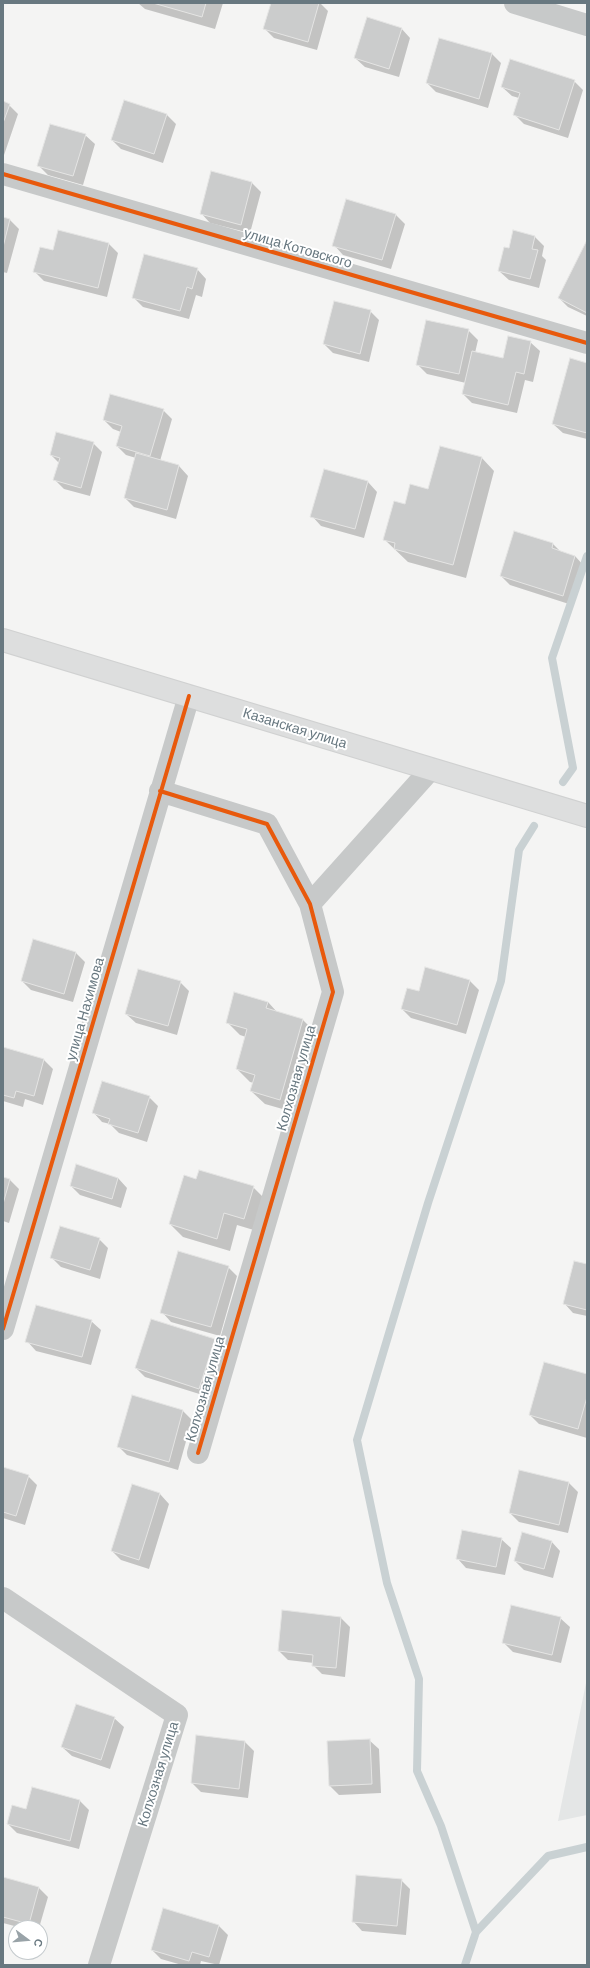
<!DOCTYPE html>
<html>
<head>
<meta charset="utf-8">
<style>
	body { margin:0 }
	#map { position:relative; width:590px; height:1968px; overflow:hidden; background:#f4f4f3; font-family:Barlow,sans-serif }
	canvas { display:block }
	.frame { position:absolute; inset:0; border:4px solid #687880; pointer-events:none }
	.north { position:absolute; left:8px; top:1920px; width:40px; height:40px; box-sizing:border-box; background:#fff; border:1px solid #c3c9cc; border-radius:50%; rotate:106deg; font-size:11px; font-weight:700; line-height:16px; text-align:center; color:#687880 }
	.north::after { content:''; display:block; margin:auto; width:14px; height:18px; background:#99a3a8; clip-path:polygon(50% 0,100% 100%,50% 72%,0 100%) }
</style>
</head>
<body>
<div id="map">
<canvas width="590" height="1968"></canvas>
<div class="frame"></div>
<div class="north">С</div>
</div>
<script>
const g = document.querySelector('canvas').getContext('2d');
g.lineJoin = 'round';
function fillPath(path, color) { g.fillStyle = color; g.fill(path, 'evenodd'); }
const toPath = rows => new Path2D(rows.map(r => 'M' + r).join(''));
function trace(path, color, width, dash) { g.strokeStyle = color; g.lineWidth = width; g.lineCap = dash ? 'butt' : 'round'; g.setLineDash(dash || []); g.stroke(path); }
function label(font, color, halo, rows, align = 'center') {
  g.font = font + ' Barlow,sans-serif'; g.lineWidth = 4; g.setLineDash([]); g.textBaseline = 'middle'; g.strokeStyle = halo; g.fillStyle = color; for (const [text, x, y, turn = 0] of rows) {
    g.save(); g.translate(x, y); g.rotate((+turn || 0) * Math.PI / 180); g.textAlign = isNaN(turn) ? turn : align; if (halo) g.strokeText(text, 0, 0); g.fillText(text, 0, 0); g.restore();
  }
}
const built = toPath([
	[587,1678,587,1815,558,1821]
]);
const shadow = toPath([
	[138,3,223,3,215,29,145,9],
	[272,3,320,3,328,11,317,50,274,38,265,29],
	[401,28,410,38,399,77,365,67,355,58],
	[440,39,492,54,501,63,488,108,436,92,427,83],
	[574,81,583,90,568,138,524,124,514,114,519,98,512,96,502,87],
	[3,102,9,105,18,114,3,158],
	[167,115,176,124,163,163,121,149,112,140],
	[85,135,95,144,83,185,48,175,38,165],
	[212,172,252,183,261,192,250,233,210,223,201,213],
	[396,215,405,224,391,269,343,255,334,245],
	[3,218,10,220,19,229,7,273,3,272],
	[535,237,544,246,542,256,546,260,539,288,509,280,499,271,509,249],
	[587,242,587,316,568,307,559,298],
	[109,244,118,253,107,297,44,281,34,271,53,251],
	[197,269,206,279,202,297,196,295,189,319,143,307,134,298],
	[370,311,379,320,369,362,333,353,324,344],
	[468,330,478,340,475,353,503,359,530,342,540,351,533,382,525,380,517,413,472,403,463,394,466,383,427,374,418,365],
	[587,364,587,439,563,433,553,424],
	[163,410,172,419,160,461,179,466,188,476,176,519,134,507,125,498,136,458,126,455,117,446,121,432,113,429,104,420],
	[93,443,102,452,90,496,64,489,55,480,59,463,51,455],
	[481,457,494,471,466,578,408,562,385,540,406,506],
	[325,470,368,482,377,492,364,538,321,526,312,516],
	[514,532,553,544,561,552,575,556,584,566,572,605,510,585,501,576],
	[34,940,76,953,85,962,73,1002,31,990,22,981],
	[470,981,479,990,466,1034,411,1018,402,1009,419,992],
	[180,982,189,991,177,1035,136,1023,126,1014],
	[268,1002,277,1012,303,1020,316,1033,293,1112,265,1104,251,1091,254,1083,250,1082,237,1069,246,1037,240,1035,227,1022],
	[3,1048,44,1060,53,1069,43,1105,25,1099,23,1107,3,1101],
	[149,1097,158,1106,147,1142,119,1133,110,1124,102,1122,93,1112],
	[77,1166,118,1178,127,1188,121,1208,80,1195,71,1186],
	[3,1178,10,1180,19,1189,9,1223,3,1221],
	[253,1187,266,1200,257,1231,237,1225,230,1251,183,1237,170,1224],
	[99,1239,108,1248,100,1279,61,1267,52,1258],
	[587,1265,587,1316,573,1313,564,1303],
	[228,1267,237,1276,220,1336,171,1322,162,1312],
	[91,1321,101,1330,91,1365,36,1351,27,1341],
	[214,1340,224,1349,209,1397,145,1377,136,1368],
	[587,1375,587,1438,539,1424,530,1415],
	[133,1396,183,1411,192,1420,178,1470,127,1455,118,1446],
	[3,1468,28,1476,37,1485,25,1525,3,1518],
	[568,1482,578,1492,568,1533,519,1522,510,1513],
	[132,1486,160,1494,169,1504,149,1569,121,1560,112,1551],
	[501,1539,511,1548,505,1575,466,1568,457,1558],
	[551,1541,560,1551,553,1578,524,1570,515,1561],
	[341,1618,350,1627,345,1677,322,1674,313,1665,314,1663,288,1660,279,1651],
	[560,1618,570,1627,561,1663,513,1652,503,1642],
	[114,1718,124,1727,110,1769,72,1756,62,1747],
	[369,1740,379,1749,381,1793,339,1795,330,1786],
	[245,1742,254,1751,248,1798,201,1792,192,1783],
	[33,1789,80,1801,89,1810,79,1849,17,1833,8,1824,27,1811],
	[3,1878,39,1888,48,1897,39,1928,22,1928,3,1923],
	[401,1880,410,1889,406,1935,362,1931,353,1921],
	[218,1925,228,1935,219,1965,201,1961,200,1965,182,1965,161,1959,152,1950]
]);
const stream = toPath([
	[563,782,573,768,552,658,587,556],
	[476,1932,441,1826,417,1771,419,1679,387,1583,357,1440,428,1203,501,981,519,850,534,826],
	[465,1965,476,1932,548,1856,587,1847]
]);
const building = toPath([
	[153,3,206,3,202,17,153,3],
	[271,3,319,3,308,42,263,29,271,3],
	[367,17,402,28,389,69,354,58,367,17],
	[439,38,492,53,479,99,426,83,439,38],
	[510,59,575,80,559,130,513,115,520,93,501,87,510,59],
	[124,100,167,114,154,154,111,140,124,100],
	[3,101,10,104,3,123,3,101],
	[50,124,86,134,73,176,37,166,50,124],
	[211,171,252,182,241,225,200,214,211,171],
	[346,199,396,214,382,260,332,246,346,199],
	[3,217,10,219,3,247,3,217],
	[58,230,109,243,98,288,33,272,40,247,53,250,58,230],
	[513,230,535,236,532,249,538,250,530,279,498,271,504,247,509,248,513,230],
	[587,240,587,313,558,298,587,240],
	[144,254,198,268,192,289,187,287,180,311,132,298,144,254],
	[334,301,371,310,360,354,323,344,334,301],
	[426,320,469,329,459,374,416,365,426,320],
	[508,336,531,341,524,374,516,372,508,405,462,394,472,351,503,358,508,336],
	[570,358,587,363,587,433,552,424,570,358],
	[110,394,164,409,150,456,116,446,122,426,103,420,110,394],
	[56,432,94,442,81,488,53,480,60,458,50,455,56,432],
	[440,446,482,457,453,565,394,549,395,543,383,540,394,501,405,504,410,484,428,489,440,446],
	[136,453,179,465,167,510,124,498,136,453],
	[324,469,368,481,355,529,310,517,324,469],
	[514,531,553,543,552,548,575,556,563,596,500,576,514,531],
	[33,939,76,952,64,994,21,981,33,939],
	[425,967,470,980,457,1025,401,1009,407,988,419,991,425,967],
	[138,969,181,981,168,1026,125,1014,138,969],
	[234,992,268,1002,266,1008,303,1019,280,1100,250,1091,255,1075,236,1069,247,1029,226,1023,234,992],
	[3,1047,44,1059,34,1096,16,1091,14,1098,3,1095,3,1047],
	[102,1081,150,1096,138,1133,108,1124,110,1119,92,1113,102,1081],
	[76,1164,118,1178,112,1199,70,1186,76,1164],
	[199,1170,254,1186,244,1219,224,1213,217,1239,169,1224,184,1175,196,1179,199,1170],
	[3,1177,10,1179,3,1204,3,1177],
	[60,1226,100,1238,90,1270,50,1258,60,1226],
	[178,1251,229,1266,211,1327,160,1313,178,1251],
	[574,1261,587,1264,587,1310,563,1304,574,1261],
	[36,1305,92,1320,82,1357,25,1342,36,1305],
	[151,1319,215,1339,199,1389,135,1368,151,1319],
	[544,1362,587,1374,587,1397,578,1429,529,1415,544,1362],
	[132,1395,183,1410,169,1462,117,1447,132,1395],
	[3,1467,29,1475,16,1516,3,1512,3,1467],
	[519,1470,569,1482,559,1525,509,1513,519,1470],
	[132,1484,160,1493,139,1560,111,1551,132,1484],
	[462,1530,502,1538,496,1567,456,1559,462,1530],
	[522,1532,552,1541,544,1569,514,1561,522,1532],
	[511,1605,561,1617,552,1655,502,1643,511,1605],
	[282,1610,341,1617,336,1668,312,1666,313,1655,278,1651,282,1610],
	[76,1704,115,1717,101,1760,61,1747,76,1704],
	[196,1735,245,1741,239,1789,191,1783,196,1735],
	[370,1739,372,1784,329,1786,327,1741,370,1739],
	[32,1787,80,1800,70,1841,7,1824,12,1805,26,1809,32,1787],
	[356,1875,402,1879,397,1926,352,1922,356,1875],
	[3,1877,39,1887,29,1924,3,1917,3,1877],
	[163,1908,219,1925,209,1957,192,1952,189,1961,151,1950,163,1908]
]);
const street = toPath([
	[515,3,587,25],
	[3,174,587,343],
	[160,791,267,824,310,904,333,992,198,1453],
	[310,904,431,769],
	[3,1329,189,696],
	[3,1598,177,1715,99,1965]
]);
const secondary = toPath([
	[3,640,587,816]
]);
const cycleway = toPath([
	[3,174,587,343],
	[160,791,267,824,310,904,333,992,198,1453],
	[3,1329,189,696]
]);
const streetNames = [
	["улица Котовского",298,248,16],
	["Казанская улица",295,728,17],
	["улица Нахимова",85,1009,-74],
	["Колхозная улица",296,1078,-74],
	["Колхозная улица",205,1389,-74],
	["Колхозная улица",158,1774,-73]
];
fillPath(built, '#e4e6e6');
fillPath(shadow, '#0003');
trace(stream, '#c9d1d3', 8);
fillPath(building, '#cbcccc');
trace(building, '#e4e4e3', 1);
trace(secondary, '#d0d1d1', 24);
trace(street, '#c7c9c9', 22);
trace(secondary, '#dddede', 22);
trace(cycleway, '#e8590c', 4);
label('14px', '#687880', '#fff', streetNames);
</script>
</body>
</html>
